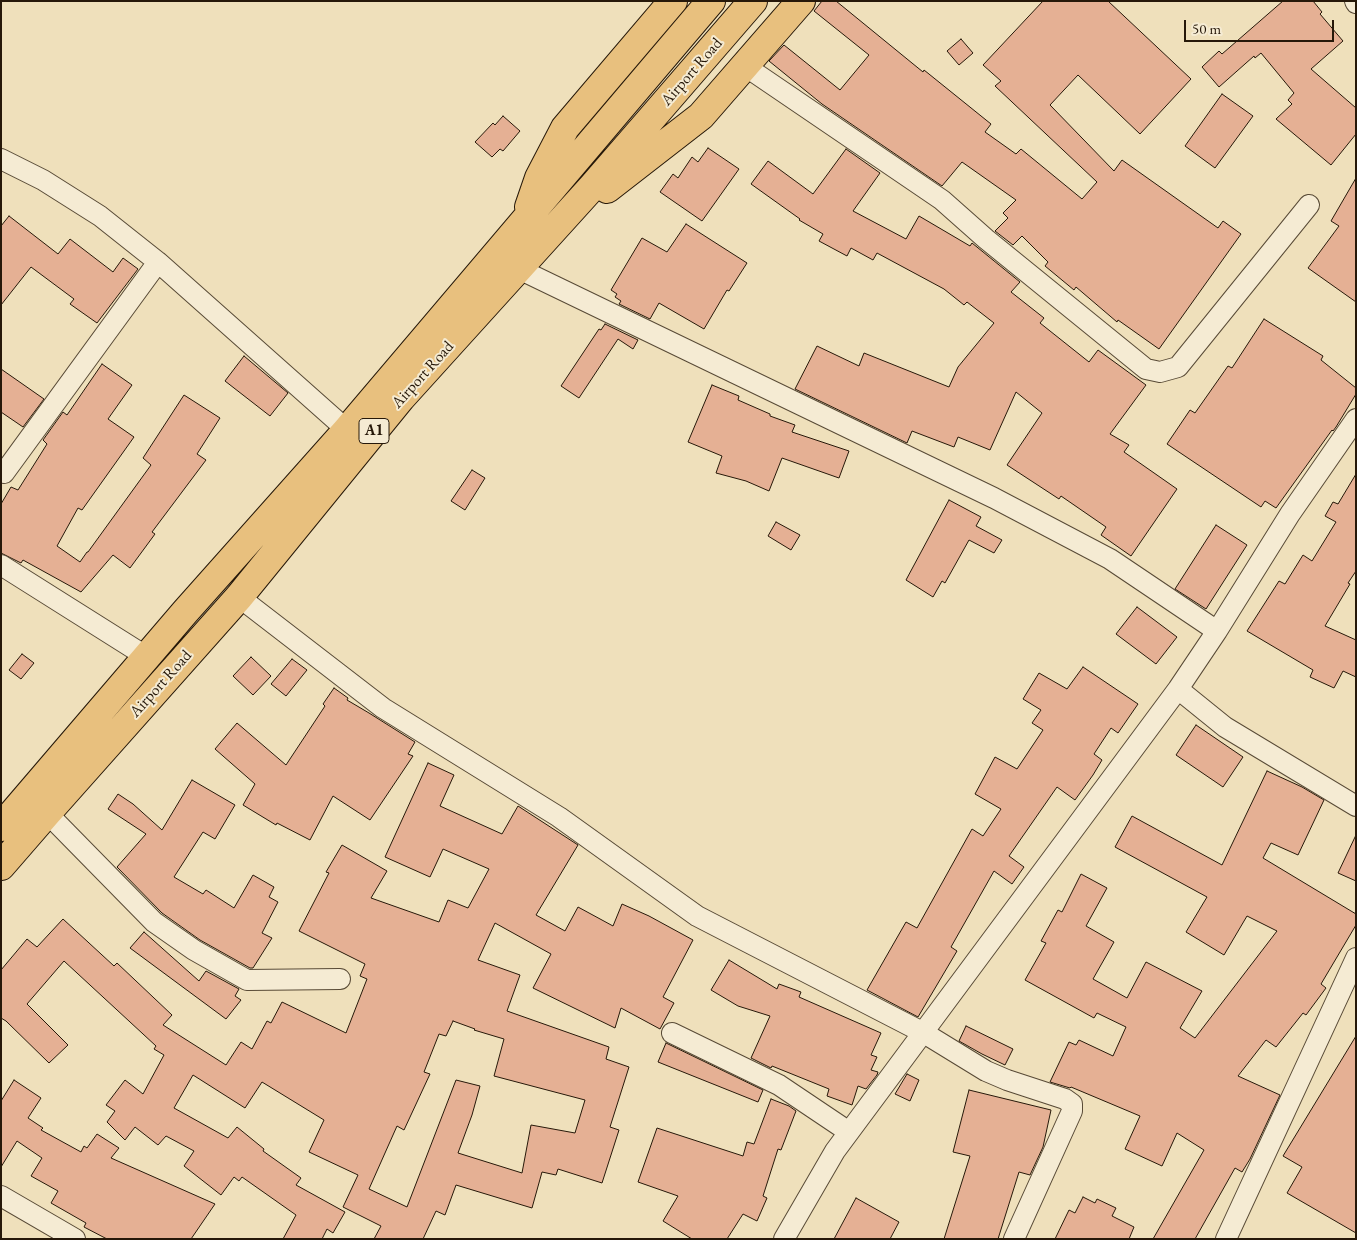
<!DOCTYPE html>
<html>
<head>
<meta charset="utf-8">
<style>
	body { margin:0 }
	#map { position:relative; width:1357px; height:1240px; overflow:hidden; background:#efe0bb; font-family:"EB Garamond",serif }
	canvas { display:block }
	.frame { position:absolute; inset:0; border:2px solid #261809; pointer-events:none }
	.scale { position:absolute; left:1184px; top:20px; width:150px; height:22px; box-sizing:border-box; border:2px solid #261809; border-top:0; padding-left:6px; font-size:15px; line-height:18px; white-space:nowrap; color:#261809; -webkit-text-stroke:4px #f5ebd3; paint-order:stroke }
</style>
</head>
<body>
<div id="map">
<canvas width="1357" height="1240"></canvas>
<div class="frame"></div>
<div class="scale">50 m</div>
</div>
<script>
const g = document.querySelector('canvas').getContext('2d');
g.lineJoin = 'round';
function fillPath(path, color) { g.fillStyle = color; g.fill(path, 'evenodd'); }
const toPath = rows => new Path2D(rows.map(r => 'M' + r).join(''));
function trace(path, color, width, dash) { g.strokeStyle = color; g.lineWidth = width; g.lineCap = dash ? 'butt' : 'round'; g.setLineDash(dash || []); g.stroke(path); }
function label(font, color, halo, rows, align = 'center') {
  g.font = font + ' "EB Garamond",serif'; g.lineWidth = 4; g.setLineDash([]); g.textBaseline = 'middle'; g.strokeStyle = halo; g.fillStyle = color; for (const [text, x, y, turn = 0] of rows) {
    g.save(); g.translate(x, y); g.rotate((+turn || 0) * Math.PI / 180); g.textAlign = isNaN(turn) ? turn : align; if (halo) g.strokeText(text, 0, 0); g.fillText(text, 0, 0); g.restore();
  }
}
const building = toPath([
	[822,1,836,1,923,72,924,70,991,124,985,132,1016,154,1021,149,1082,199,1097,182,995,86,1001,81,983,65,1043,1,1108,1,1191,79,1140,134,1078,75,1050,105,1114,171,1122,160,1218,228,1223,221,1241,234,1159,349,1118,320,1117,322,1076,287,1074,290,1045,266,1048,262,1022,236,1013,245,995,231,1008,218,1003,213,1016,200,962,162,942,186,822,104,769,61,784,45,840,90,869,55,814,11,822,1],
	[1283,1,1313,1,1322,12,1320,14,1343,41,1311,69,1356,108,1356,134,1331,165,1276,119,1292,104,1288,100,1294,93,1261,53,1255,58,1254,56,1219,87,1202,67,1219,51,1222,54,1283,1],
	[961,39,973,53,959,65,947,51,961,39],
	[1222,94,1253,116,1215,168,1185,146,1222,94],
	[503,116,520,131,503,151,500,149,492,157,475,142,493,123,495,125,503,116],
	[708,148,739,169,702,221,660,192,673,174,678,178,692,157,698,162,708,148],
	[846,149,880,173,853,211,906,239,919,216,970,246,972,243,1020,282,1011,292,1044,318,1040,323,1089,362,1098,350,1146,385,1110,434,1129,445,1124,452,1177,489,1131,556,1101,535,1106,527,1061,496,1059,499,1007,465,1042,413,1016,392,990,450,958,437,954,447,912,431,907,443,795,389,817,346,859,366,864,353,949,387,958,367,994,323,967,302,964,305,944,289,877,253,873,260,851,248,847,256,819,241,823,234,799,220,800,219,751,184,768,161,813,194,846,149],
	[1356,178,1356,302,1308,268,1339,226,1331,221,1356,178],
	[9,216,58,254,70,239,113,272,123,258,138,269,97,323,70,304,74,299,31,267,1,305,1,226,9,216],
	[686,224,747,263,729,291,727,290,704,329,659,303,650,319,619,304,621,301,615,297,617,294,611,290,642,238,667,252,686,224],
	[1264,319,1323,356,1321,360,1356,388,1356,394,1336,427,1333,431,1332,430,1276,508,1265,501,1261,507,1167,444,1190,410,1195,413,1228,366,1232,368,1264,319],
	[605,324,638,340,633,349,618,339,579,398,561,386,599,329,601,330,605,324],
	[244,356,288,393,270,416,225,381,244,356],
	[102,364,132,385,108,419,134,437,82,510,78,508,57,546,80,562,87,552,88,552,151,465,143,458,184,395,220,418,197,454,206,460,152,532,155,534,130,568,113,555,81,592,23,560,21,563,1,553,1,504,11,487,18,490,47,444,43,440,63,412,67,415,102,364],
	[1,369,44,399,23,427,1,412,1,369],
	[712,385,739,396,738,400,770,414,770,416,795,425,792,432,849,451,839,478,782,458,769,491,746,481,716,473,722,456,688,442,712,385],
	[472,470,485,478,465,510,451,501,472,470],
	[1356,474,1356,571,1348,583,1350,584,1325,626,1356,640,1356,677,1343,671,1334,688,1310,677,1313,670,1247,631,1279,581,1285,584,1303,555,1312,561,1336,522,1325,516,1333,502,1338,504,1356,474],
	[949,500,981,517,976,526,1002,540,994,553,969,540,945,583,942,581,933,597,906,580,949,500],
	[776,522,800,535,791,550,768,536,776,522],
	[1216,525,1247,545,1206,609,1175,589,1216,525],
	[1137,607,1177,637,1156,664,1116,634,1137,607],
	[22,654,34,663,21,679,9,670,22,654],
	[251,657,271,676,253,695,233,676,251,657],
	[292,659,307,670,286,696,271,684,292,659],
	[1083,667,1138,704,1118,733,1111,728,1094,754,1102,760,1093,775,1075,800,1057,787,1009,856,1024,867,1012,884,994,871,951,947,957,951,918,1017,867,990,906,922,917,928,972,829,983,836,1001,809,975,794,995,757,1017,769,1043,730,1032,723,1041,710,1023,699,1039,673,1067,689,1083,667],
	[334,688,348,698,347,700,369,713,415,742,408,754,413,756,370,820,333,796,310,840,277,823,276,825,243,805,255,784,215,749,237,723,286,765,325,706,323,704,334,688],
	[1196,725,1243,757,1223,787,1176,755,1196,725],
	[428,763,454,775,440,806,502,834,518,806,578,845,536,915,565,931,578,907,613,926,622,904,649,916,693,940,663,997,674,1003,660,1029,621,1008,615,1028,533,988,551,954,495,923,478,960,520,975,507,1011,609,1047,606,1059,629,1067,610,1127,619,1130,602,1183,558,1169,556,1175,542,1172,532,1208,456,1185,445,1215,436,1211,423,1239,374,1239,381,1226,343,1207,358,1175,309,1152,324,1120,262,1082,245,1108,193,1075,174,1108,228,1138,237,1127,264,1149,263,1151,301,1178,296,1185,345,1212,333,1233,327,1229,322,1239,283,1239,296,1215,242,1177,239,1181,234,1177,221,1195,184,1166,194,1151,166,1136,158,1145,135,1127,125,1140,107,1122,115,1111,106,1105,125,1080,143,1094,164,1055,154,1049,156,1046,64,961,27,1004,68,1045,49,1063,6,1021,1,1018,1,970,27,939,37,947,63,919,114,966,117,963,172,1015,163,1025,226,1065,241,1042,252,1049,267,1021,271,1023,282,1002,346,1033,367,979,360,976,365,964,299,931,329,873,326,872,342,845,387,871,371,898,439,922,448,900,468,908,489,869,443,849,430,877,385,857,428,763],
	[453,1021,475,1029,474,1030,504,1039,494,1076,585,1100,575,1133,531,1125,522,1173,458,1153,472,1115,480,1086,456,1080,407,1207,369,1189,397,1126,404,1130,430,1074,424,1072,439,1034,446,1036,453,1021],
	[1267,771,1302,787,1324,800,1298,855,1271,843,1263,858,1356,914,1356,925,1321,984,1326,988,1306,1015,1303,1013,1276,1047,1266,1040,1238,1076,1280,1095,1250,1159,1242,1172,1235,1168,1195,1239,1153,1239,1204,1150,1177,1133,1162,1166,1125,1149,1140,1116,1071,1087,1070,1088,1050,1082,1069,1042,1076,1045,1079,1040,1113,1056,1126,1027,1097,1013,1094,1018,1025,980,1046,943,1041,941,1058,910,1062,912,1081,874,1107,888,1086,926,1114,942,1093,979,1127,998,1146,962,1202,991,1180,1028,1195,1038,1277,931,1247,916,1224,955,1186,932,1207,897,1115,847,1132,816,1222,865,1267,771],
	[192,780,235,805,215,839,203,832,174,877,203,894,206,890,234,908,253,875,274,887,269,897,278,902,262,933,272,938,253,968,250,968,200,940,162,913,117,867,146,834,108,809,118,794,133,804,162,830,192,780],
	[1356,835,1356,881,1338,873,1356,835],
	[144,932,199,981,206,971,239,989,235,996,241,1000,226,1019,130,948,144,932],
	[729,960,777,989,779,984,801,992,799,997,881,1033,871,1055,877,1057,871,1070,878,1072,877,1075,866,1089,858,1086,852,1105,827,1096,829,1089,772,1066,771,1068,751,1058,770,1016,738,1006,711,990,729,960],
	[966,1026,1013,1049,1005,1065,982,1054,959,1041,966,1026],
	[1356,1036,1356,1233,1287,1193,1302,1167,1283,1156,1356,1036],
	[666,1043,763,1090,758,1102,658,1062,666,1043],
	[907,1074,919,1080,910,1101,895,1094,907,1074],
	[14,1080,41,1098,28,1118,43,1128,41,1130,81,1152,84,1146,87,1148,97,1134,119,1148,111,1158,215,1204,191,1239,107,1239,84,1227,86,1223,51,1203,58,1191,31,1176,42,1158,17,1141,1,1167,1,1101,14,1080],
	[969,1090,1051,1110,1043,1147,1030,1175,1019,1172,998,1239,944,1239,970,1156,953,1152,969,1090],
	[771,1099,789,1106,796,1111,781,1150,778,1149,763,1196,767,1198,757,1221,743,1214,727,1239,692,1239,663,1221,678,1196,638,1182,657,1128,743,1156,747,1142,754,1144,771,1099],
	[1083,1197,1095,1203,1097,1199,1116,1208,1112,1216,1134,1227,1129,1239,1055,1239,1069,1210,1075,1213,1083,1197],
	[856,1198,899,1222,890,1239,834,1239,856,1198]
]);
const street = toPath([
	[1355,1,1356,3],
	[745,66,942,200,986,239,1146,369,1160,372,1178,367,1309,205],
	[1,159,43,180,100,216,158,262,347,430],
	[519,269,994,498,1110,559,1217,631],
	[4,473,158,262],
	[1,565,147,657],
	[239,597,383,708,559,817,697,916,924,1033,986,1071,1007,1080,1065,1099,1072,1104,1072,1111,1014,1239],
	[1178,689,1225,727,1356,806],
	[47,813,154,922,194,950,247,980,340,979],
	[672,1033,779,1085,849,1132],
	[1,1196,75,1239],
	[784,1239,835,1151,1178,689,1217,631,1290,514,1356,419],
	[1226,1239,1356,958]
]);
const highway = toPath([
	[607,189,701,116,801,1],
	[529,207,539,178,565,128,673,1],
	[1,827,185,612,347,430,711,1],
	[1,866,47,813,239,597,401,398,593,186,753,1]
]);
const shields = [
	[374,431,30]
];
const shieldNames = [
	["A1",374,431]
];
const streetNames = [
	["Airport Road",692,72,-49],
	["Airport Road",423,375,-48],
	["Airport Road",161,684,-48]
];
fillPath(building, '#e5b094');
trace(building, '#261809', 1);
trace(street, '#584a36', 22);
trace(highway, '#261809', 30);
trace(street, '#f5ebd3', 20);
trace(highway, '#e8c07e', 28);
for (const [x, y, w] of shields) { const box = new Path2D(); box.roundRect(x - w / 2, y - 12.5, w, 25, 4); g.fillStyle = '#f5ebd3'; g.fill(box); trace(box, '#261809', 1); }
label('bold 15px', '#261809', null, shieldNames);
label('16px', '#261809', '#f5ebd3', streetNames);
</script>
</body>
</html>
